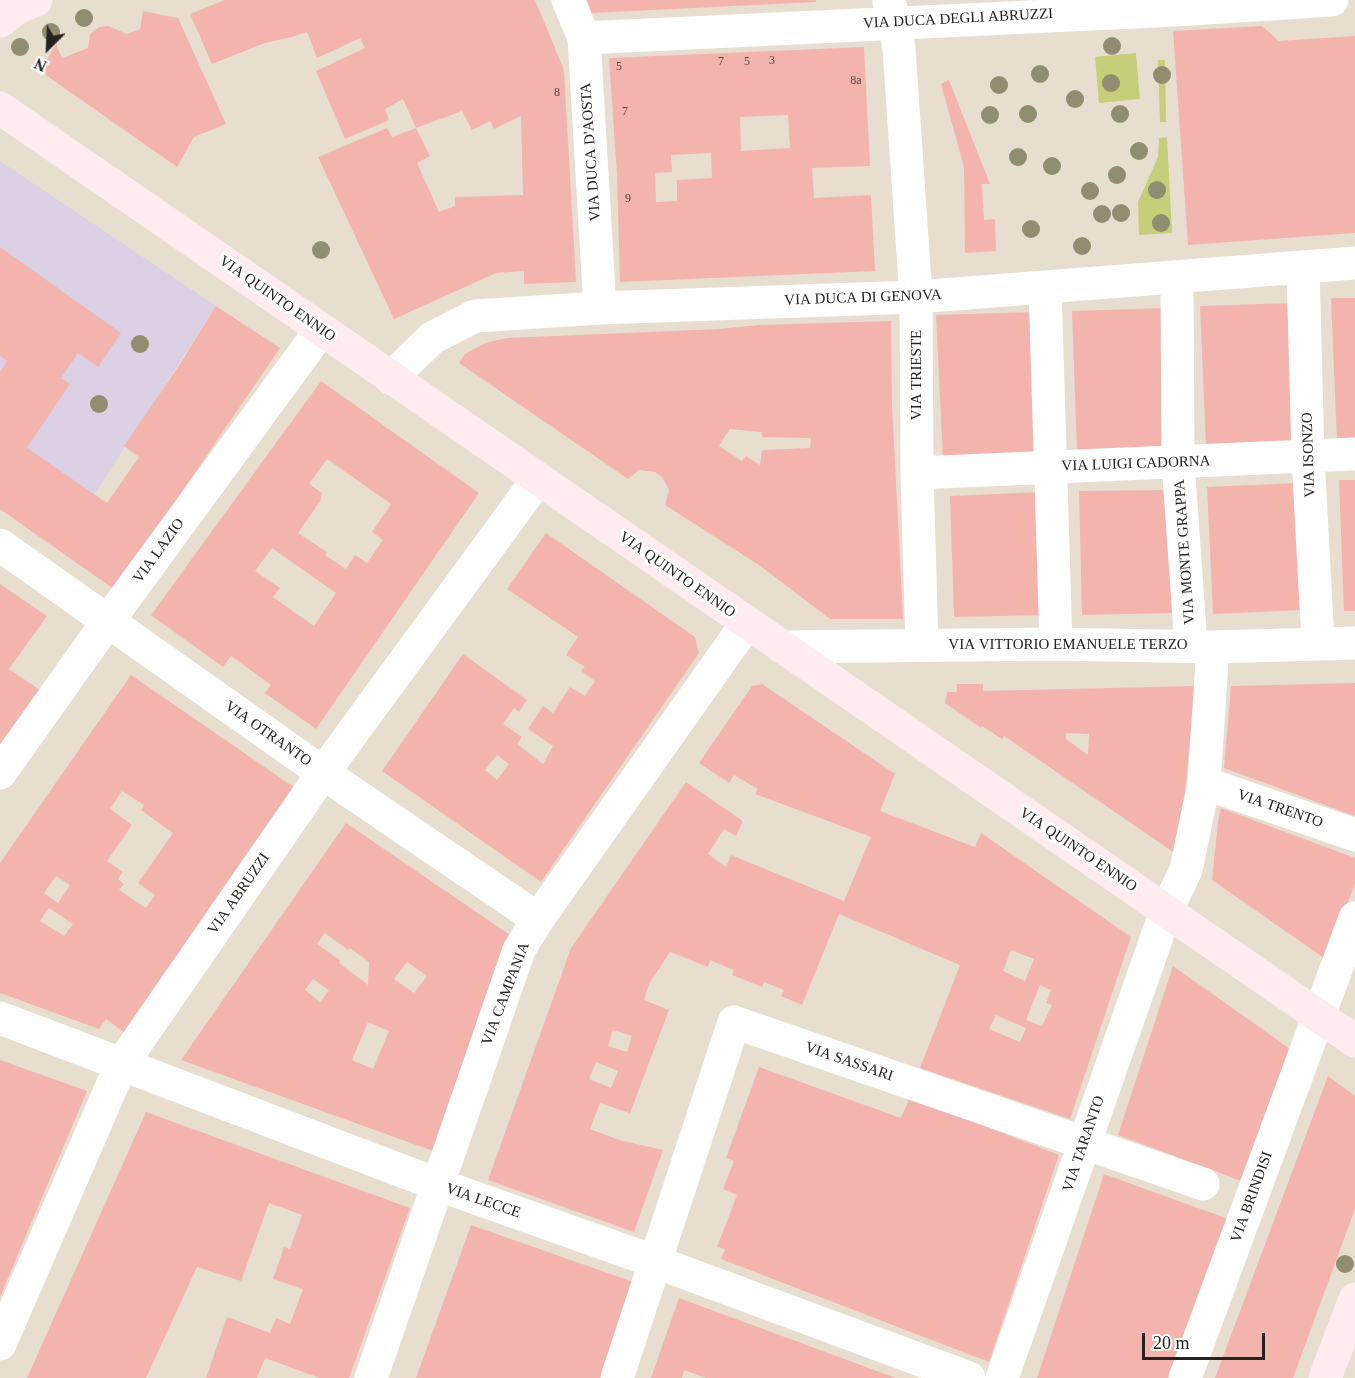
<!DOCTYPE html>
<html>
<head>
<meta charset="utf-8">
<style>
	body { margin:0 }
	#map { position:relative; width:1355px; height:1378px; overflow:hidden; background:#e8ded0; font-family:"Times New Roman",serif }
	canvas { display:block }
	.north { position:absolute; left:18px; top:18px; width:60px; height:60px; -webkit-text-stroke:4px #fff; paint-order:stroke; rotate:204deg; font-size:16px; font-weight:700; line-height:24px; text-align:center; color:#26231e }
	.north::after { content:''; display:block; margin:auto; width:21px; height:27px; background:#26231e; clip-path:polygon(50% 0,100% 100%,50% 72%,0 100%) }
	.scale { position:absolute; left:1142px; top:1333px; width:123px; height:27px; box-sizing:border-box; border:3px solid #26231e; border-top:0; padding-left:8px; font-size:18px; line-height:21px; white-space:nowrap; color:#26231e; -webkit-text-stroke:4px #fff; paint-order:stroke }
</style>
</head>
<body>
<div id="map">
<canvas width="1355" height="1378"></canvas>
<div class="north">N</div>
<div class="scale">20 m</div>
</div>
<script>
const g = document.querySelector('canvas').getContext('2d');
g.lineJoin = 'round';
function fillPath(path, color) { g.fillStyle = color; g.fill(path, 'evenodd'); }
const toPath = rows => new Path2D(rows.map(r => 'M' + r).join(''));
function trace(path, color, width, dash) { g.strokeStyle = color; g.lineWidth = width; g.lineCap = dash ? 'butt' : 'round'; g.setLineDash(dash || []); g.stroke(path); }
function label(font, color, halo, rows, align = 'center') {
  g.font = font + ' "Times New Roman",serif'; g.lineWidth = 6; g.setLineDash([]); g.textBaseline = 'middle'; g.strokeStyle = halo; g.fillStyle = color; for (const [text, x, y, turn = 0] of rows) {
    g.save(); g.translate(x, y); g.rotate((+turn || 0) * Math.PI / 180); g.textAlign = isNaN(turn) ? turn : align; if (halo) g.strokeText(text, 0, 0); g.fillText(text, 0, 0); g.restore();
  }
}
const education = toPath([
	[0,161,216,306,94,495,57,549,0,509]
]);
const green = toPath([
	[1136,53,1140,99,1099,103,1095,57],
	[1158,60,1165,60,1166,122,1160,122],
	[1167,137,1172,233,1139,235,1138,202,1158,157,1159,138]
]);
const building = toPath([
	[225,0,535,0,564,70,576,282,524,284,524,271,496,273,394,319,318,157,387,128,392,137,416,128,430,156,417,163,439,212,455,206,455,197,523,195,521,116,494,129,490,121,472,130,462,111,416,128,403,99,385,109,389,120,345,139,316,71,365,48,360,38,317,58,307,32,292,37,265,43,212,64,190,14],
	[587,0,816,0,816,2,592,13],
	[143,11,178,18,226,124,194,137,177,167,40,71,56,44,62,58,88,48,90,34,99,27,108,26,127,34,140,29],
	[1262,26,1279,41,1355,36,1355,233,1188,245,1173,31],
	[864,47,870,166,812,168,814,198,871,195,875,271,620,282,617,175,609,58],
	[788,115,790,148,741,151,740,117],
	[711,153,712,178,677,180,677,201,656,202,655,173,672,172,671,155],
	[949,80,990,184,982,184,984,220,995,219,996,251,965,253,964,167,941,84],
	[0,247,121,333,98,367,78,353,61,378,70,384,27,448,107,503,139,457,124,446,180,364,216,306,280,348,115,590,0,509,0,372,7,361,0,356],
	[1331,298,1355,298,1355,442,1337,442],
	[1292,303,1297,443,1206,446,1200,306],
	[1163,308,1168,449,1077,452,1072,311],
	[1032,312,1039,456,943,460,936,315],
	[891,321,892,404,903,619,830,619,759,565,665,505,669,490,663,478,655,472,639,470,628,479,459,363,465,354,485,343,507,338,719,329,759,325],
	[730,429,762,432,762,437,811,438,810,448,762,450,760,465,746,456,742,461,719,446],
	[321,381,479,493,316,729,265,693,271,685,231,656,223,667,151,615],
	[327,459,391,504,372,532,383,540,367,563,355,555,346,569,325,555,327,552,298,533,321,500,322,493,309,484],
	[272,548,336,593,314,626,273,597,280,588,255,571],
	[1339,480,1355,480,1355,611,1344,611],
	[1298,483,1304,610,1213,614,1207,487],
	[1171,490,1173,613,1082,615,1079,491],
	[1041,492,1046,615,954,617,950,496],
	[546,533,695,637,699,653,541,882,382,771,463,654,527,700,519,712,514,708,503,724,522,737,517,744,543,764,553,746,528,729,543,706,553,713,570,687,585,696,595,681,581,671,585,667,566,655,578,637,507,589],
	[497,755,509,764,497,780,485,770],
	[0,584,47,616,9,669,43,692,0,746],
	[131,675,295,788,125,1033,106,1019,99,1029,0,993,0,863],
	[122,791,144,805,141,810,173,833,138,883,155,895,146,908,119,890,124,884,118,879,123,872,107,861,132,825,110,809],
	[56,876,70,885,58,903,44,893],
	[49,908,73,924,64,936,40,921],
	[1355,683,1355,816,1224,768,1231,686],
	[762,684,895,774,880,811,975,847,981,833,1131,937,1070,1119,920,1068,960,965,839,914,802,1005,781,996,784,990,764,982,762,987,732,975,734,970,710,960,708,967,670,952,649,984,644,1000,669,1010,630,1113,600,1103,590,1129,619,1140,663,1150,634,1232,488,1180,571,948,686,782,743,821,736,836,724,829,708,854,726,867,731,855,844,901,871,837,755,794,758,789,734,775,729,783,699,763,752,686],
	[1011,950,1034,959,1025,981,1003,971],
	[1040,985,1051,990,1046,1003,1052,1005,1042,1026,1026,1020],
	[996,1015,1026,1028,1020,1042,989,1029],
	[613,1030,632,1036,627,1052,608,1046],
	[596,1062,618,1071,611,1088,589,1079],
	[957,684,983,684,983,691,1195,686,1179,856,1004,736,1002,739,982,726,981,728,945,703,947,692,957,692],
	[1066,733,1089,734,1088,755,1066,739],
	[1221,808,1355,858,1355,883,1327,960,1212,880,1218,821],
	[346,823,510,935,433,1151,181,1060],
	[325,933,348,950,350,948,369,962,368,985,339,963,340,960,317,944],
	[407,962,427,976,414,993,394,979],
	[313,979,329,990,320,1002,305,990],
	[368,1022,389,1031,373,1069,352,1060],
	[1173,966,1293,1051,1244,1182,1118,1135],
	[0,1060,87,1091,0,1297],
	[759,1067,901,1118,910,1097,1059,1155,989,1362,721,1259,725,1249,717,1247,737,1195,723,1189,734,1161,726,1158],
	[1328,1076,1355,1096,1355,1209,1293,1378,1215,1378],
	[146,1112,410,1208,349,1378,320,1378,265,1358,257,1378,206,1378,227,1317,270,1333,276,1318,290,1324,303,1289,273,1279,284,1247,290,1249,302,1215,269,1203,241,1281,197,1267,146,1378,27,1378],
	[1104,1174,1231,1220,1173,1378,1037,1378],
	[471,1225,639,1284,607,1378,416,1378],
	[679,1298,896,1378,706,1378,684,1370,682,1378,651,1378]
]);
const street = toPath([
	[568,0,584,38,600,308],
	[889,2,895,22,899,49,916,297,917,473,922,645],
	[584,38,1176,10,1332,0],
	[1303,268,1308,456,1318,643],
	[1177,278,1178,462,1191,646],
	[1045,288,1056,644],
	[391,378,432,338,475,316,600,308,916,297,1355,263],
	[917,473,1355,454],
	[0,545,323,773,538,919],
	[782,647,1056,644,1213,647,1355,643],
	[0,773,108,621,321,330],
	[1204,783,1355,835],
	[0,1018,439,1185,656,1262,969,1378],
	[0,1344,121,1065,323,773,538,479],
	[371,1378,519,950,538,919,747,623],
	[617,1378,734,1022,1203,1184],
	[1002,1378,1166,911,1186,870,1204,783,1213,647],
	[1185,1378,1355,918]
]);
const secondary = toPath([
	[0,21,17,8,36,0],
	[0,108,1355,1041],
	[1325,1378,1355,1299]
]);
const trees = [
	[84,18],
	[51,32],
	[1112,46],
	[20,47],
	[1040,74],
	[1162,75],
	[1111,83],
	[999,85],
	[1075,99],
	[1028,114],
	[1120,114],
	[990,115],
	[1139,151],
	[1018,157],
	[1052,166],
	[1117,175],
	[1157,190],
	[1090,191],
	[1121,213],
	[1102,214],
	[1161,223],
	[1031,229],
	[1082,246],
	[321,250],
	[140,344],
	[99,404],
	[1345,1264]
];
const numberNames = [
	["3",772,61],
	["7",721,62],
	["5",747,62],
	["5",619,67],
	["8a",856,81],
	["8",557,93],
	["7",625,112],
	["9",628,199]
];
const streetNames = [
	["VIA DUCA DEGLI ABRUZZI",958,19,-3],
	["VIA DUCA D'AOSTA",591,152,-94],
	["VIA DUCA DI GENOVA",863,298,-2],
	["VIA QUINTO ENNIO",277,299,35],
	["VIA TRIESTE",917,375,-90],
	["VIA ISONZO",1309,455,-92],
	["VIA LUIGI CADORNA",1136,464,-2],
	["VIA LAZIO",159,551,-54],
	["VIA MONTE GRAPPA",1185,552,-94],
	["VIA QUINTO ENNIO",677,575,35],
	["VIA VITTORIO EMANUELE TERZO",1068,645],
	["VIA OTRANTO",268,734,35],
	["VIA TRENTO",1280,809,19],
	["VIA QUINTO ENNIO",1078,850,34],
	["VIA ABRUZZI",239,894,-55],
	["VIA CAMPANIA",506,994,-69],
	["VIA SASSARI",849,1062,19],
	["VIA TARANTO",1084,1144,-71],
	["VIA BRINDISI",1252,1197,-70],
	["VIA LECCE",483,1201,19]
];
fillPath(education, '#dcd0e4');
fillPath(green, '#c6ce7a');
fillPath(building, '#f3b4ae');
trace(street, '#fff', 33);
trace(secondary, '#feecf1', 33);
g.fillStyle = '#908d70';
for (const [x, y] of trees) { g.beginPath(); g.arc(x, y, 9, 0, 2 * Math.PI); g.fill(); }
label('12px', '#594742', null, numberNames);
label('15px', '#26231e', '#fff', streetNames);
</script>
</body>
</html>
